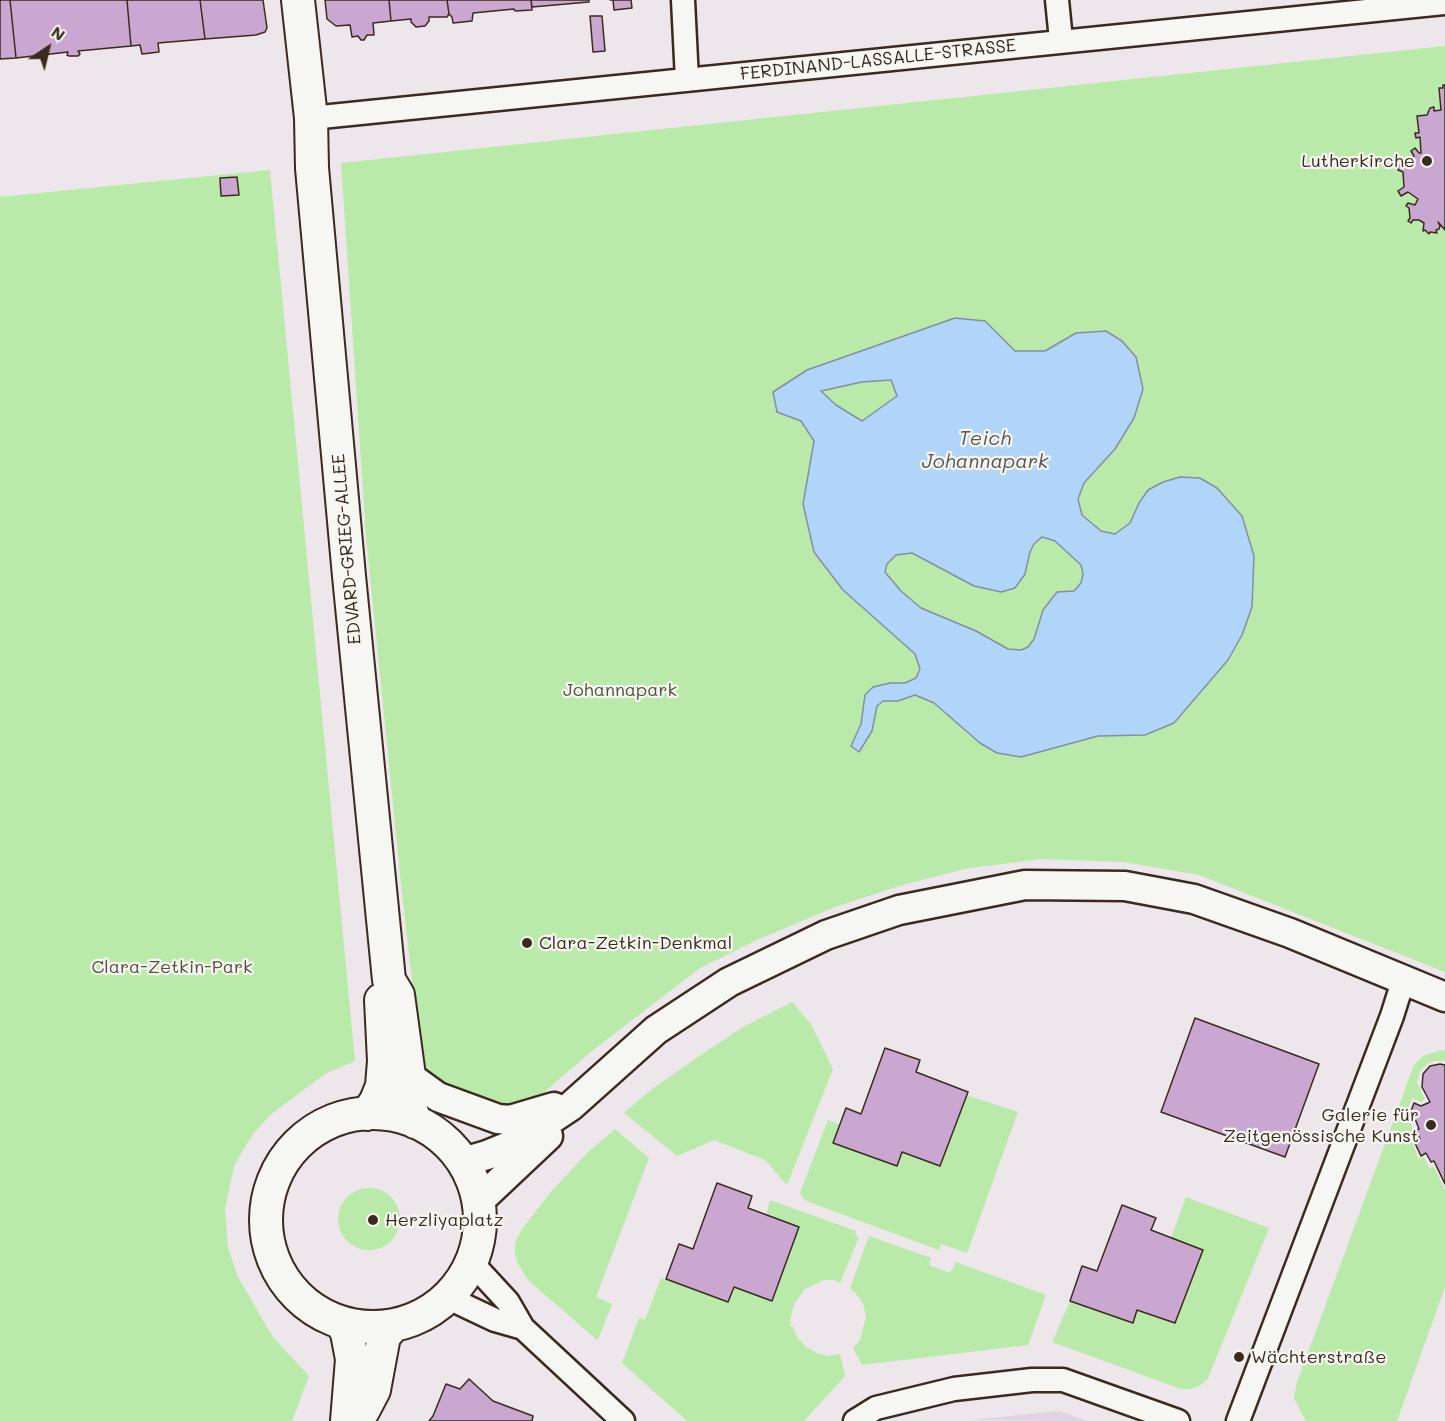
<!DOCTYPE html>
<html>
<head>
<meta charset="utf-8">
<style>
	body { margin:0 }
	#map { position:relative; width:1445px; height:1421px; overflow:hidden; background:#ede6eb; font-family:Mali,sans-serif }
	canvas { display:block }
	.north { position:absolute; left:18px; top:18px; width:60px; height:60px; -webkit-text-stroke:4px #f6f6f2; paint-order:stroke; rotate:35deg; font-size:16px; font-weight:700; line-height:24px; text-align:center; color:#3b2a1e }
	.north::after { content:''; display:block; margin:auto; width:21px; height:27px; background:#3b2a1e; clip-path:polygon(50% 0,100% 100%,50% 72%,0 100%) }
</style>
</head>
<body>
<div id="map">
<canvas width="1445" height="1421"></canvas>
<div class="north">N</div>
</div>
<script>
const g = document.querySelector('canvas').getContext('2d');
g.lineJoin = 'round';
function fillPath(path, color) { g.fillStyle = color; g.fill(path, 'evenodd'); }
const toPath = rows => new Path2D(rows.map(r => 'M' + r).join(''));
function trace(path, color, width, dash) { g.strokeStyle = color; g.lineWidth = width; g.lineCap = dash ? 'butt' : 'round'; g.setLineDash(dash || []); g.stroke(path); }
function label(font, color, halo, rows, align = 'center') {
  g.font = font + ' Mali,sans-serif'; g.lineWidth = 4.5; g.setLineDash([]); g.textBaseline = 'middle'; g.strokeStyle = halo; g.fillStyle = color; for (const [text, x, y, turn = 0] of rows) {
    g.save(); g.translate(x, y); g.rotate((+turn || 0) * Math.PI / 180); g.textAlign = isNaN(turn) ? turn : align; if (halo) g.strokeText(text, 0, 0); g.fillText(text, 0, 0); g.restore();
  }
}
const built = toPath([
	[1059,1411,1087,1421,970,1420]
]);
const green = toPath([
	[1445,46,1445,972,1199,875,1124,862,1040,859,964,869,899,886,835,907,757,940,700,968,592,1051,536,1099,518,1107,493,1105,442,1086,424,1066,419,1041,401,884,366,536,341,163],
	[985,321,1015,351,1045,351,1076,333,1115,449,1084,484,1078,499,1082,515,1101,531,1115,534,1130,523,1139,503,1228,660,1175,723,1145,735,1098,736,1021,757,997,753,980,743,934,703,916,695,898,701,883,701,877,706,872,730,858,752,851,746,861,724,865,695,890,683,905,683,916,678,920,670,915,654,843,590,803,504,814,441,801,421,807,370],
	[270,170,355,1061,325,1074,270,1115,251,1137,234,1166,225,1209,228,1247,237,1275,272,1336,309,1376,292,1421,0,1421,0,197],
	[891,380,897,396,862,421,836,405,820,390,862,382],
	[1042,537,1055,541,1081,565,1083,574,1081,583,1074,591,1057,592,1043,610,1034,639,1028,647,1021,650,1008,649,976,631,921,608,901,591,885,572,887,564,896,555,912,553,1001,592,1015,588,1025,574,1030,552,1034,544],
	[792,1002,811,1024,833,1069,787,1185,765,1160,714,1140,677,1156,624,1113,652,1089,695,1059,743,1027],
	[1441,1050,1445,1051,1445,1061,1435,1061,1427,1064,1420,1072,1417,1082,1425,1099,1421,1102,1412,1098,1404,1120,1411,1124,1416,1136,1411,1140,1419,1159,1424,1157,1429,1168,1434,1167,1445,1190,1445,1287,1397,1421,1306,1421,1294,1399,1296,1385,1414,1065,1423,1056],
	[966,1095,1018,1112,967,1253,941,1244,939,1250,806,1201,800,1193,828,1120,840,1125,834,1143,897,1166,902,1152,940,1166],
	[615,1129,649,1158,596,1297,612,1304,600,1335,597,1340,528,1280,518,1264,515,1254,515,1243,522,1229,549,1194,587,1153],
	'338 1219a31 31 0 1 1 62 0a31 31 0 1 1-62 0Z',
	[1186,1197,1269,1228,1208,1378,1201,1385,1191,1389,1181,1389,1052,1342,1070,1301,1132,1323,1137,1310,1175,1323,1203,1250,1171,1238],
	[770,1200,856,1231,855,1235,859,1237,840,1283,834,1280,823,1280,805,1289,794,1304,791,1316,790,1326,793,1326,797,1337,806,1347,817,1353,827,1356,840,1354,845,1376,804,1421,687,1421,622,1363,639,1318,645,1320,661,1278,728,1302,734,1287,773,1301,799,1227,766,1215],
	[869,1236,931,1258,929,1265,950,1273,956,1262,1046,1295,1028,1345,862,1365,853,1348,860,1340,866,1318,864,1306,859,1297,850,1288]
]);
const water = toPath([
	[955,318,985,321,1015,351,1045,351,1076,333,1106,331,1122,341,1136,357,1143,389,1134,418,1115,449,1084,483,1078,499,1082,515,1101,531,1115,534,1130,523,1139,503,1148,490,1163,482,1180,477,1200,478,1217,488,1242,516,1254,556,1252,607,1242,635,1228,660,1174,723,1145,735,1098,736,1021,757,997,753,980,743,934,703,915,695,898,701,883,701,877,706,872,731,859,752,851,746,861,724,865,695,873,687,890,683,905,683,916,678,920,669,915,654,843,590,814,552,803,504,814,441,801,421,777,412,773,392,807,370,955,318],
	[891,380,897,396,862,421,836,405,821,391,862,382,891,380],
	[1042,537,1055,541,1081,565,1083,574,1081,583,1074,591,1057,592,1043,610,1034,639,1028,647,1021,650,1008,649,976,631,921,608,901,591,885,572,887,564,896,555,912,553,974,586,1001,592,1015,588,1025,574,1030,552,1034,544,1042,537]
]);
const building = toPath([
	[0,0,10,0,16,58,0,59,0,0],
	[10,0,127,0,131,46,78,51,80,54,78,56,69,56,67,55,68,52,16,58,10,0],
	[127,0,200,0,205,39,158,43,159,52,142,54,140,45,131,46,127,0],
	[200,0,263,0,267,28,265,32,256,35,205,39,200,0],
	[325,0,389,0,391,21,373,23,374,35,367,35,364,40,361,40,358,36,352,37,350,25,336,26,327,19,325,0],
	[389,0,447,0,449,14,447,17,429,17,429,21,425,26,416,27,411,22,411,19,391,21,389,0],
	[447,0,531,0,532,10,515,11,514,9,473,13,472,21,453,23,452,17,449,14,447,0],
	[531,0,589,0,589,2,532,7,531,0],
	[610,0,631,0,632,8,614,10,613,0,610,0],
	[590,16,602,16,605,51,593,52,590,16],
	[1443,85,1445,85,1445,230,1438,222,1440,226,1439,229,1436,230,1437,233,1430,232,1429,234,1425,230,1423,231,1424,223,1419,220,1413,220,1411,223,1408,221,1410,218,1409,208,1406,206,1408,203,1415,205,1418,199,1408,192,1401,196,1398,191,1404,187,1403,172,1398,170,1399,165,1404,167,1414,156,1411,151,1415,148,1419,153,1421,153,1420,137,1416,138,1415,133,1419,133,1417,116,1427,115,1430,108,1434,107,1434,111,1441,110,1439,88,1443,88,1443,85],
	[237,177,239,195,221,196,220,178,237,177],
	[1195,1018,1319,1064,1285,1157,1161,1112,1195,1018],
	[885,1048,920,1060,916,1072,968,1092,940,1166,902,1152,897,1166,833,1143,846,1108,861,1114,885,1048],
	[1440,1064,1445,1065,1445,1184,1434,1161,1431,1162,1426,1153,1421,1156,1414,1141,1420,1139,1416,1130,1419,1129,1416,1121,1408,1119,1414,1103,1421,1106,1430,1102,1422,1087,1423,1074,1430,1066,1440,1064],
	[717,1183,752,1196,748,1208,799,1227,772,1301,734,1287,728,1302,666,1279,679,1244,693,1249,717,1183],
	[1122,1205,1156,1218,1151,1230,1203,1250,1175,1323,1137,1310,1133,1323,1070,1301,1082,1266,1097,1271,1122,1205],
	[469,1379,493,1401,533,1416,532,1421,429,1421,433,1416,446,1384,460,1389,469,1379]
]);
const minor = toPath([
	[683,0,687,80],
	[1057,0,1061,40],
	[311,118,1445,3],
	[472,1263,508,1302,523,1328,623,1421],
	[443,1301,457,1302,495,1320,523,1328],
	[855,1421,876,1408,954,1389,1032,1380,1063,1380,1178,1421],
	[1238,1421,1392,1016,1403,981]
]);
const tertiary = toPath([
	[409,1076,438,1097,498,1119,510,1120,554,1107],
	[463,1162,487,1155,514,1144,571,1106,656,1030,729,982,826,935,899,910,1025,885,1125,886,1194,899,1290,933,1445,997],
	[479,1201,548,1136]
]);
const secondary = toPath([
	[298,0,311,118,312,168,349,576,389,980,398,995,409,1076,410,1106,415,1122],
	'266 1220a107 107 0 1 1 214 0a107 107 0 1 1-214 0Z',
	[367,1114,376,1101,382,1086,384,1061,381,1000],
	[342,1323,347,1333,352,1359,347,1421],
	[355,1421,363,1411,374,1390,384,1336,393,1326]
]);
const markers = [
	[1427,161,6,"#3b2a1e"],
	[527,943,6,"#3b2a1e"],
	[1431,1125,6,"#3b2a1e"],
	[373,1220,6,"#3b2a1e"],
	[1239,1357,6,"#3b2a1e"]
];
const streetNames = [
	["FERDINAND-LASSALLE-STRASSE",878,60,-6],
	["EDVARD-GRIEG-ALLEE",347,549,-95]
];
const poiNames = [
	["Lutherkirche",1415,161,"right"],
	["Clara-Zetkin-Denkmal",539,943],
	["Galerie für",1419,1115,"right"],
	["Zeitgenössische Kunst",1419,1136,"right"],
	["Herzliyaplatz",385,1220],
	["Wächterstraße",1251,1357]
];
const parkNames = [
	["Johannapark",620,690],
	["Clara-Zetkin-Park",172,967]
];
const waterNames = [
	["Teich",985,439],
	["Johannapark",985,462]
];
fillPath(built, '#e2d3e3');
fillPath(green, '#baeaa9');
fillPath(water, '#b0d5f9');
trace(water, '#8191a1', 1.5);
fillPath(building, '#c9a7d1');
trace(building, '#3b2a1e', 1.5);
trace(minor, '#3b2a1e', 27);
trace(tertiary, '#3b2a1e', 33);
trace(secondary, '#3b2a1e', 36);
trace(minor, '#f6f6f2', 22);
trace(tertiary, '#f6f6f2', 28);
trace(secondary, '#f6f6f2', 32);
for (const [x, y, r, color] of markers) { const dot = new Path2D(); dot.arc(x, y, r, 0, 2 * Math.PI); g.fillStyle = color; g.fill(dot); trace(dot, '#f6f6f2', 2); }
label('18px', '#3b2a1e', '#f6f6f2', streetNames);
label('18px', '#3b2a1e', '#f6f6f2', poiNames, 'left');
label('18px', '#54503a', '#f6f6f2', parkNames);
label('italic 20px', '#585555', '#f6f6f2', waterNames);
</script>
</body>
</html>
